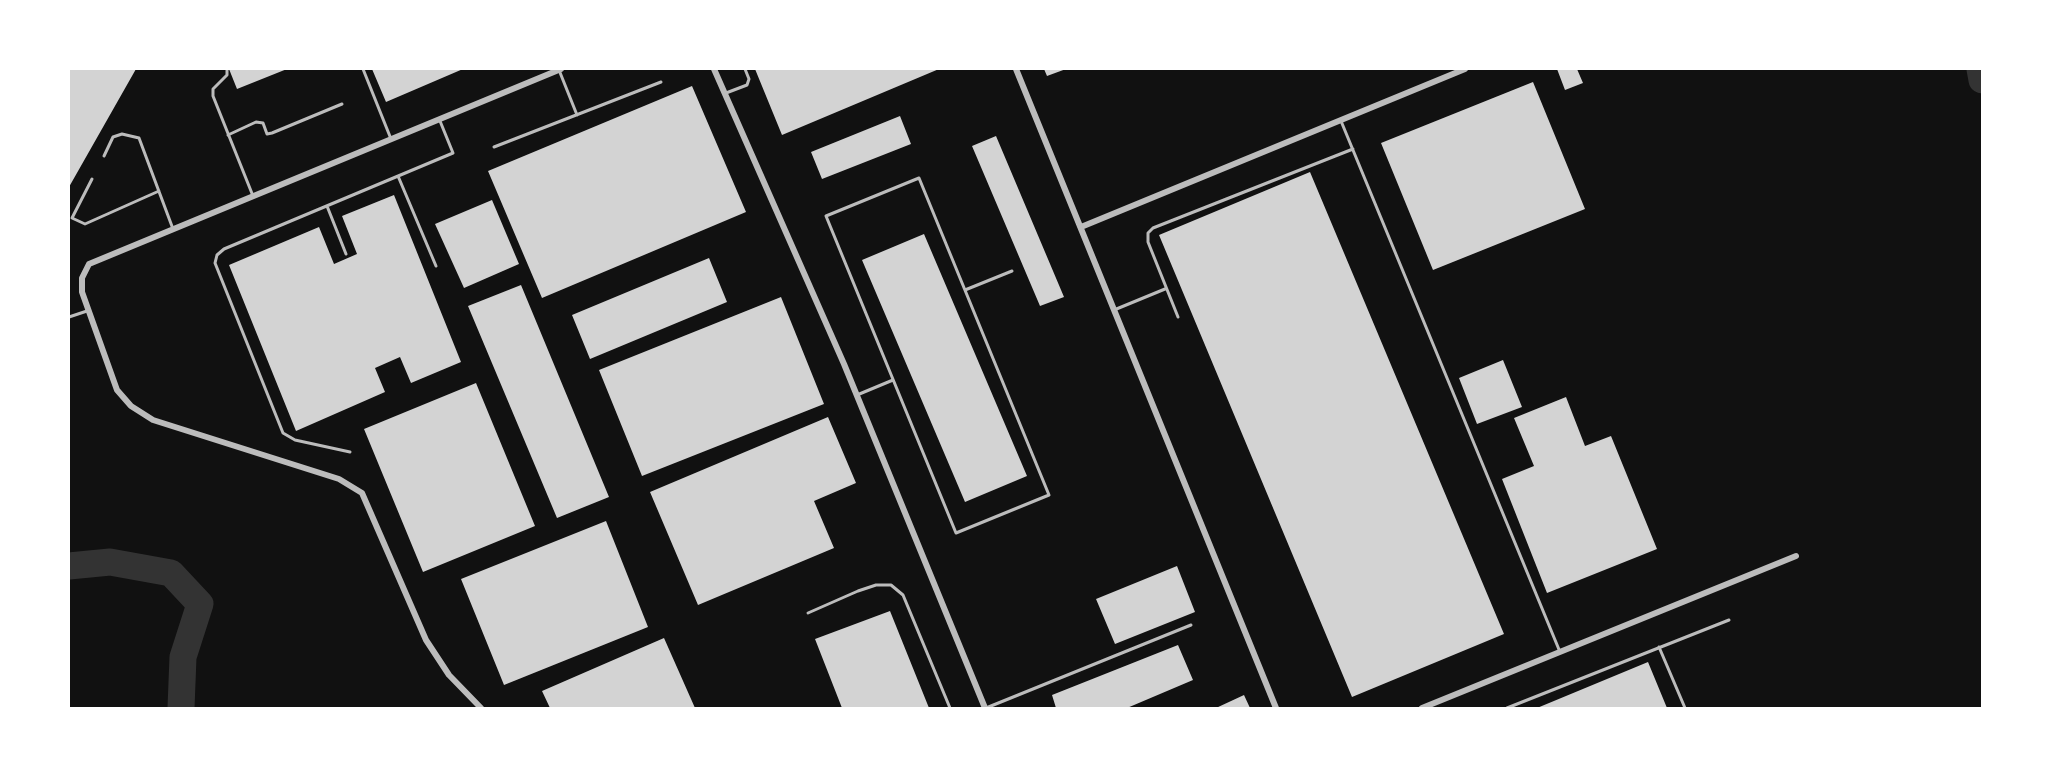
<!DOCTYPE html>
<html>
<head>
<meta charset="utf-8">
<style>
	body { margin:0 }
	#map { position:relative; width:2051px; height:777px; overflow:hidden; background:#111; font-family:Signika,sans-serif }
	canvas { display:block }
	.frame { position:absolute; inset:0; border:70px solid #fff; pointer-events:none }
</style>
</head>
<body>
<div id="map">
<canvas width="2051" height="777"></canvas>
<div class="frame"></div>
</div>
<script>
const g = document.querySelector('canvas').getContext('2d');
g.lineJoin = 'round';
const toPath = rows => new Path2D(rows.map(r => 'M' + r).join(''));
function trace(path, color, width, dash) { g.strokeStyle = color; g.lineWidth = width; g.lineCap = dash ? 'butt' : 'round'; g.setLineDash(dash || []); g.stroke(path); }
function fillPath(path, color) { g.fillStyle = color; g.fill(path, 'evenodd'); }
const river = toPath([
	[1980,69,1982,80],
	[69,566,110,562,171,573,200,604,183,657,181,708]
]);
const building = toPath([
	[69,69,136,69,69,187],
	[229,69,287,69,237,89],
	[372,69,463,69,386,102],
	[755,69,939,69,782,135],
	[1044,69,1066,69,1047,76],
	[1557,69,1577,69,1583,83,1565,90],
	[1533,82,1585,209,1433,270,1381,143],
	[692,86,746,212,542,298,488,171],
	[900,116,911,144,822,179,811,152],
	[996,136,1064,297,1040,306,972,146],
	[1310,172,1504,634,1352,697,1159,235],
	[394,195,461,362,411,383,400,357,375,368,385,392,296,431,229,265,319,227,334,264,357,254,342,216],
	[492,200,519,264,464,288,435,224],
	[924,234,1027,476,965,502,862,260],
	[709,258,727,302,590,359,572,315],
	[521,285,609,497,557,518,468,306],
	[781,297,824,404,642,476,599,370],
	[1503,360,1522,407,1477,424,1459,378],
	[476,383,535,526,423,572,364,429],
	[1566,397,1585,446,1611,436,1657,549,1547,593,1502,479,1534,466,1514,418],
	[828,417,856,483,814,501,834,548,698,605,650,492],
	[606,521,648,627,504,685,461,579],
	[1177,566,1195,612,1115,644,1096,599],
	[890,611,929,708,842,708,815,639],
	[664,638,695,708,550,708,542,691],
	[1178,645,1193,680,1127,708,1056,708,1052,695],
	[1648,662,1667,708,1537,708],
	[1244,695,1250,708,1216,708]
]);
const service = toPath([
	[227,69,227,75,213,89,213,96,253,196],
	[363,69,391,139],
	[559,70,577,115],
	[726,93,747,85,749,79,745,69],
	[1341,121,1560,652],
	[228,135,256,122,263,123,267,134,272,133,342,104],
	[494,147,661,82],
	[104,156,113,137,122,134,139,138,173,229],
	[398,176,436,266],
	[919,178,1049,495,956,533,826,216,919,178],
	[92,179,72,218,85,224,159,191],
	[327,206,346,254],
	[965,290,1012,271],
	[1114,310,1165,289],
	[69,317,87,311],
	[1178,317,1148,242,1148,233,1153,228,1353,149],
	[857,395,893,380],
	[350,452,295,440,283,433,215,263,217,255,224,249,453,153,440,121],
	[808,613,858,591,876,585,891,585,903,595,950,708],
	[1659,647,1685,708],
	[986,708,1191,625],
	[1507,708,1729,620]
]);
const minor = toPath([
	[714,69,844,364,985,708],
	[1016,69,1276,708],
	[1081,227,1465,69],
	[481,708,449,675,426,640,362,493,339,479,153,420,131,406,117,390,82,292,82,278,89,264,561,69],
	[1422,708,1796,556]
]);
trace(river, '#333', 27);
fillPath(building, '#d3d3d3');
trace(service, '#bcbcbc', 3);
trace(minor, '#bcbcbc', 6);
</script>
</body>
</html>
